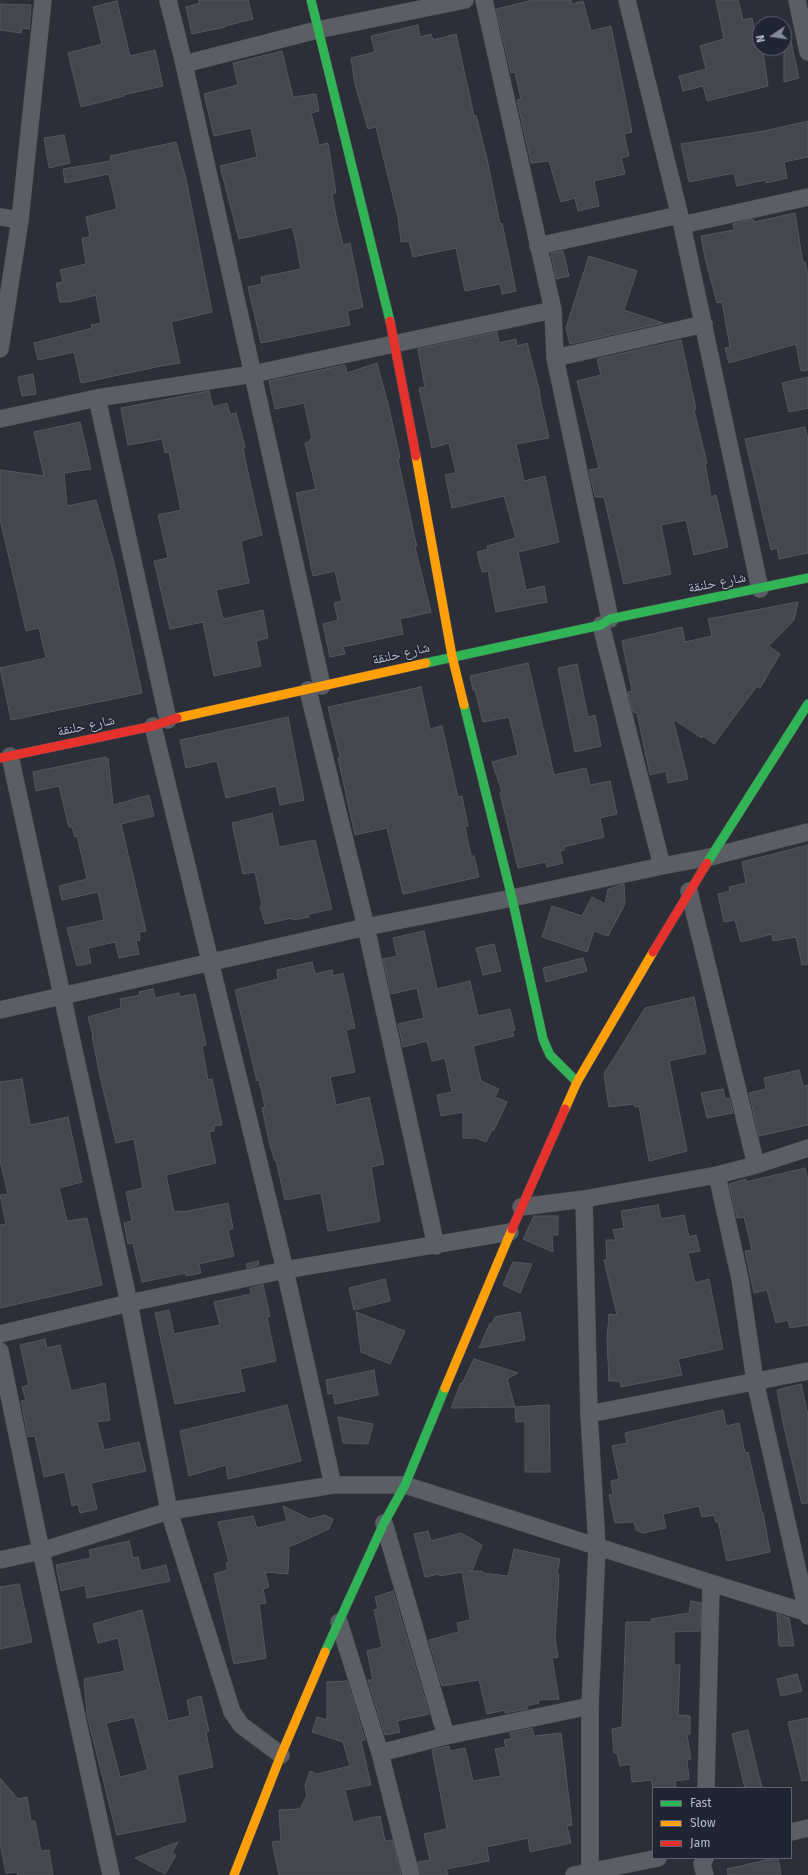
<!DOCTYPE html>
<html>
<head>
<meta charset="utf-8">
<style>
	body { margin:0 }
	#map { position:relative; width:808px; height:1875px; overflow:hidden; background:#2c2f38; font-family:"Fira Sans",sans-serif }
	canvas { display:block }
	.legend { position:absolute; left:652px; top:1787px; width:140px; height:72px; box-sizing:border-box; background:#202433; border:1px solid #5c606f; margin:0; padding:5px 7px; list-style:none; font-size:12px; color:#b7bac8 }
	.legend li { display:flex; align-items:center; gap:8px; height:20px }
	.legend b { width:20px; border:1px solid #5c606f }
	.north { position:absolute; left:752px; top:16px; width:40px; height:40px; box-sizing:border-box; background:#202433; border:1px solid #5c606f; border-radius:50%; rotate:257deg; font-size:11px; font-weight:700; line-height:16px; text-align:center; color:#b7bac8 }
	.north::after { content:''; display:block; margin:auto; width:14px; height:18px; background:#868996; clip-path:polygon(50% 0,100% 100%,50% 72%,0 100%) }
</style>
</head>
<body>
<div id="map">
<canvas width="808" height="1875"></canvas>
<ul class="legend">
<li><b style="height:5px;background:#30b455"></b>Fast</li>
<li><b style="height:5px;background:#ff9f0a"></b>Slow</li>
<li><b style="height:5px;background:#e5322d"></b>Jam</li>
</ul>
<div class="north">N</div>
</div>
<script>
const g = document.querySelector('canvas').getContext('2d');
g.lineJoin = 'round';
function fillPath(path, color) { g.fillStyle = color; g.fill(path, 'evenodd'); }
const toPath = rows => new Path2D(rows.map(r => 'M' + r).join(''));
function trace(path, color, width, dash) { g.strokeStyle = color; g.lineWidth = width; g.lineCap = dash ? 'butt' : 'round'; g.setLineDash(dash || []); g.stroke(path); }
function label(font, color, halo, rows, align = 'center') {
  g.font = font + ' "Fira Sans","Noto Naskh Arabic",sans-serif'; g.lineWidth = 3; g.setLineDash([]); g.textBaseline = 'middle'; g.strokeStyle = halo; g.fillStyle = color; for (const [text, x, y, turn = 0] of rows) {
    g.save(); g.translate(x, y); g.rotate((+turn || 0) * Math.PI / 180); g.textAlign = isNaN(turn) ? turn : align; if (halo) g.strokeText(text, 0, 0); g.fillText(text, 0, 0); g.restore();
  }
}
const building = toPath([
	[199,0,248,0,253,19,225,26,225,27,192,34,186,7,200,3,199,0],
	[533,0,571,0,572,4,583,1,591,31,611,26,632,132,624,134,629,156,621,158,625,174,594,181,599,206,578,211,575,198,561,202,549,161,531,163,517,100,521,99,515,72,511,73,496,9,533,0],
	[716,0,738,0,743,20,752,18,759,52,763,51,768,86,707,101,703,86,683,91,679,76,706,69,700,46,724,39,716,0],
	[117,1,130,56,155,50,163,86,123,95,124,96,81,107,68,53,102,44,93,7,117,1],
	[0,4,31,5,29,29,22,28,21,33,0,30,0,4],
	[418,25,420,37,431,34,433,40,456,34,474,116,476,115,487,159,500,224,502,223,516,291,502,294,500,284,465,291,456,248,413,257,409,241,401,242,398,217,376,127,368,129,355,84,351,58,375,52,371,36,418,25],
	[790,37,799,78,784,82,784,38,790,37],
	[282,51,293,97,316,94,319,111,311,113,319,145,328,143,336,193,332,194,337,221,343,245,350,243,363,307,347,311,350,325,261,343,248,287,262,284,261,277,301,269,295,237,292,227,239,239,220,166,257,157,251,128,214,136,204,94,238,85,233,63,282,51],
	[808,121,808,157,784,162,787,178,766,183,766,180,737,186,734,173,689,182,681,144,764,131,808,121],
	[64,135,70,163,49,168,44,138,64,135],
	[176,142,186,179,212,312,171,322,180,363,161,366,81,383,74,352,38,360,34,343,92,328,91,325,101,323,96,295,69,302,60,302,56,283,63,282,60,270,86,264,82,238,90,237,86,217,117,209,109,174,65,183,63,169,111,161,110,156,176,142],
	[795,213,803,263,805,262,808,275,808,370,801,371,796,344,729,363,725,348,730,347,722,302,717,303,705,258,701,236,734,230,733,224,753,219,754,222,795,213],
	[563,251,569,276,556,279,551,253,563,251],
	[589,256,637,271,624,310,663,323,570,344,566,328,589,256],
	[497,332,499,343,516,339,517,346,527,343,540,393,539,393,549,438,516,444,524,481,545,476,559,542,518,552,526,590,544,586,547,602,496,612,488,571,482,572,477,552,488,549,487,546,516,538,504,496,452,508,445,475,456,473,449,443,432,448,419,388,425,387,418,349,497,332],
	[681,340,696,409,694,410,707,463,705,463,711,497,716,495,728,547,694,555,686,520,661,525,671,574,624,584,604,497,595,497,589,470,599,468,577,381,601,375,597,359,681,340],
	[377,363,389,408,400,458,398,459,415,539,417,546,415,547,431,612,400,619,403,634,343,647,345,654,330,657,323,624,338,620,334,603,342,601,335,571,313,576,296,493,316,489,305,443,310,441,310,439,312,439,304,403,275,409,269,381,345,365,347,373,377,363],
	[33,374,36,394,22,396,18,377,33,374],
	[808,377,808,408,789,412,782,383,808,377],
	[209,391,213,407,227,403,230,414,236,413,245,447,243,448,247,468,262,535,241,541,249,583,216,590,223,619,263,610,268,638,256,641,261,666,214,676,203,622,170,629,154,561,168,558,158,515,181,510,169,452,165,453,162,439,128,445,121,408,209,391],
	[80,422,91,469,64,473,67,506,96,500,114,563,142,693,11,720,0,668,46,658,39,628,26,631,0,519,0,470,44,476,34,432,80,422],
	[805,427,808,439,808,553,779,559,777,548,771,550,745,439,805,427],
	[798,602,794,620,769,646,780,654,760,688,757,686,714,744,703,736,702,738,673,719,688,779,668,783,666,771,650,775,637,713,633,712,628,692,632,691,622,641,682,627,685,642,712,636,708,619,798,602],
	[528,663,554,775,586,768,590,785,610,781,617,814,600,818,604,837,564,847,564,850,560,851,563,863,547,867,546,862,518,868,500,793,502,792,492,762,518,755,509,717,483,722,475,690,473,690,470,676,528,663],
	[577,664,588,717,595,715,601,746,575,752,558,668,577,664],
	[421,687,430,729,442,726,458,797,462,796,468,826,465,827,471,856,474,856,479,877,403,894,387,828,355,835,338,758,340,757,328,707,421,687],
	[288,717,304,800,280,805,276,786,226,798,217,761,186,768,180,740,288,717],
	[105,757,105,759,108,758,113,805,149,795,154,816,121,824,146,931,139,932,140,940,136,941,139,954,119,958,115,942,88,948,91,963,77,966,67,928,104,920,98,892,62,900,59,886,87,879,77,836,75,837,72,827,69,827,59,786,36,791,33,772,105,757],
	[272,813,279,847,315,840,332,909,309,914,309,917,293,920,292,918,265,924,260,906,262,905,255,872,243,874,232,823,272,813],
	[808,845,808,964,802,965,796,937,773,941,772,934,741,942,735,920,724,922,718,894,730,891,729,887,746,883,742,862,808,845],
	[624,884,625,904,608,936,594,931,587,952,542,937,552,906,582,916,592,897,605,904,608,889,624,884],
	[424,931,437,989,470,981,478,1016,510,1009,515,1030,512,1031,514,1036,473,1046,481,1081,499,1089,495,1097,507,1102,494,1130,492,1130,486,1142,476,1138,463,1138,463,1112,441,1116,437,1095,452,1092,445,1058,432,1061,427,1041,403,1047,398,1024,424,1018,417,988,391,994,383,959,397,956,393,938,424,931],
	[494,944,501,971,483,975,476,948,494,944],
	[583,958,587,971,546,982,543,968,583,958],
	[312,962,315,974,332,970,333,976,343,973,355,1028,346,1030,355,1072,330,1077,336,1105,369,1097,384,1164,371,1167,380,1221,328,1231,321,1193,285,1200,276,1160,275,1161,270,1145,262,1108,265,1107,259,1080,257,1081,235,990,278,979,277,970,312,962],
	[153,989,155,998,179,993,179,997,195,994,206,1045,202,1046,208,1080,212,1079,222,1125,214,1126,214,1131,209,1132,216,1163,166,1175,174,1212,182,1211,183,1212,228,1203,233,1228,228,1230,234,1256,199,1264,201,1273,186,1276,186,1273,142,1282,133,1243,128,1244,124,1223,132,1221,126,1192,143,1188,134,1139,116,1143,100,1076,92,1036,93,1035,88,1017,121,1008,120,999,140,995,139,992,153,989],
	[694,997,706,1053,669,1061,687,1151,649,1161,639,1106,635,1107,634,1104,609,1107,604,1074,645,1008,694,997],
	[799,1070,803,1086,808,1085,808,1125,759,1136,749,1093,766,1089,764,1078,799,1070],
	[22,1079,30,1125,68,1117,82,1182,59,1188,67,1221,87,1218,102,1285,0,1308,0,1225,6,1224,0,1195,8,1194,0,1161,0,1082,22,1079],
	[723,1089,725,1099,729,1098,733,1113,707,1118,701,1093,723,1089],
	[805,1168,808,1180,808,1325,790,1328,788,1320,776,1323,767,1290,754,1293,745,1251,752,1250,744,1217,737,1218,729,1184,746,1179,746,1182,805,1168],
	[658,1205,661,1219,684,1215,689,1237,696,1235,700,1251,688,1253,695,1283,709,1279,723,1349,678,1359,682,1375,621,1387,620,1381,609,1381,607,1339,609,1314,617,1315,604,1260,607,1260,606,1240,616,1240,613,1230,624,1228,621,1211,658,1205],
	[534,1216,558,1216,558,1235,552,1235,553,1252,523,1239,534,1216],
	[258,1261,259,1265,247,1268,246,1264,258,1261],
	[513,1262,532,1264,520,1293,503,1285,513,1262],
	[385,1279,390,1301,354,1310,349,1288,385,1279],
	[263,1285,270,1316,267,1317,276,1361,240,1369,245,1391,175,1404,155,1313,169,1310,174,1334,220,1325,214,1302,251,1294,250,1288,263,1285],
	[356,1312,405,1331,390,1364,361,1352,356,1312],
	[520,1312,525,1340,479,1348,490,1323,492,1324,495,1317,520,1312],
	[45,1339,47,1348,60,1345,71,1391,105,1383,110,1420,97,1422,104,1450,139,1442,146,1471,91,1483,97,1509,80,1513,78,1504,72,1506,65,1472,44,1477,35,1436,28,1437,21,1401,26,1400,22,1387,29,1385,20,1345,45,1339],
	[474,1359,518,1373,507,1379,515,1407,451,1408,461,1383,462,1384,474,1359],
	[374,1370,378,1395,335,1404,333,1393,328,1394,326,1380,374,1370],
	[801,1384,808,1415,808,1503,802,1504,784,1427,777,1390,801,1384],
	[287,1405,301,1461,228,1479,226,1465,189,1476,180,1431,287,1405],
	[549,1405,550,1472,525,1472,525,1421,516,1422,515,1407,549,1405],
	[723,1410,726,1426,739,1423,745,1453,748,1452,762,1513,763,1513,770,1552,727,1561,718,1521,716,1522,714,1515,702,1517,699,1506,663,1514,666,1528,643,1533,636,1530,634,1522,615,1523,609,1495,613,1494,611,1481,619,1479,612,1446,627,1443,625,1433,723,1410],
	[338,1417,373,1424,368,1444,343,1443,338,1417],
	[283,1506,310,1519,324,1515,333,1519,329,1529,287,1548,289,1549,288,1574,265,1572,269,1587,263,1589,266,1603,259,1604,266,1658,234,1664,214,1574,228,1570,226,1563,229,1562,218,1522,253,1516,257,1528,287,1521,283,1506],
	[428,1531,431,1541,461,1533,482,1545,472,1571,469,1571,482,1571,483,1573,508,1576,514,1549,560,1559,557,1574,559,1574,555,1639,558,1657,552,1658,559,1699,538,1700,539,1703,527,1706,527,1709,505,1713,505,1710,487,1714,479,1680,442,1686,429,1640,459,1632,457,1623,470,1620,470,1618,462,1572,440,1576,439,1574,425,1577,414,1534,428,1531],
	[129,1541,133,1558,138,1557,141,1571,166,1565,170,1581,87,1598,85,1585,61,1591,56,1565,91,1558,89,1550,129,1541],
	[19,1584,32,1642,0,1649,0,1587,19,1584],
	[393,1591,429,1714,397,1721,400,1732,385,1735,368,1680,373,1680,367,1651,382,1647,374,1610,378,1609,375,1597,393,1591],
	[691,1601,701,1603,700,1631,674,1632,674,1665,680,1665,678,1715,690,1716,690,1734,687,1734,691,1759,687,1760,689,1779,675,1781,676,1788,653,1788,651,1780,632,1782,630,1764,620,1766,617,1753,614,1753,612,1729,622,1727,626,1622,651,1622,651,1619,689,1613,691,1601],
	[142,1610,168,1721,190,1716,187,1700,201,1696,209,1731,206,1732,213,1767,177,1775,186,1821,117,1835,87,1715,84,1679,125,1671,118,1638,98,1643,93,1624,142,1610],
	[134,1717,148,1770,120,1777,106,1723,134,1717],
	[777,1614,789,1618,794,1646,779,1646,777,1614],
	[797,1674,802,1691,781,1696,777,1679,797,1674],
	[347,1681,365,1740,361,1741,371,1785,345,1790,353,1822,380,1816,385,1841,392,1840,401,1875,279,1875,272,1842,281,1841,279,1810,300,1809,307,1795,305,1786,310,1771,317,1774,350,1766,343,1742,312,1732,317,1717,327,1720,327,1682,347,1681],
	[808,1718,808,1780,802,1781,788,1722,808,1718],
	[532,1728,534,1736,561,1733,572,1825,567,1826,571,1843,530,1852,528,1838,487,1847,489,1861,446,1869,448,1875,421,1875,418,1862,430,1860,424,1834,447,1829,432,1750,449,1746,450,1751,465,1748,473,1781,501,1776,495,1749,506,1747,504,1740,511,1739,510,1733,532,1728],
	[748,1730,756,1764,762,1788,745,1788,732,1734,748,1730],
	[0,1778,18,1799,27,1797,31,1821,35,1821,41,1851,49,1850,53,1875,18,1875,17,1872,6,1873,0,1843,0,1778],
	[178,1842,172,1853,176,1855,165,1874,135,1858,178,1842],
	[775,1858,778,1858,781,1875,728,1875,727,1869,775,1858]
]);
const street = toPath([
	[168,0,184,64,322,686],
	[484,0,553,310,555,358,610,619],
	[627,0,682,225,760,589],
	[797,0,808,52],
	[184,64,317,30,465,0],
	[0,217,20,220],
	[682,225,808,197],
	[538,246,679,215],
	[0,349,20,220,43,0],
	[555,358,704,324],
	[97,398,168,720],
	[0,419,97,398,253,374,553,310],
	[601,625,662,866],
	[308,690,366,927,436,1246],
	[153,726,285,1270,333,1485],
	[10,756,129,1303,169,1511,232,1712,241,1725,281,1755],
	[689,891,756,1165],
	[0,1010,366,927,512,898,662,866,710,857,808,832],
	[717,1175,740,1279,755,1381,808,1616],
	[584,1199,589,1414,597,1546,590,1706,590,1875],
	[521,1207,584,1199,717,1175,756,1165,808,1148],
	[0,1334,129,1303,285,1270,510,1232],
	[0,1351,41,1551,111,1875],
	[589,1414,808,1371],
	[384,1523,446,1736],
	[0,1560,41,1551,169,1511,333,1485,405,1485,711,1583,808,1613],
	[339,1622,380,1753,411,1875],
	[380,1753,446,1736,590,1706],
	[706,1788,711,1583],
	[791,1832,808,1828],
	[574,1875,658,1858],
	[705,1875,702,1864,705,1858]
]);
const fast = toPath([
	[311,0,390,321],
	[426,663,601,625,610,619,808,578],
	[464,705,512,898,543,1039,550,1055,577,1082],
	[707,863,808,704],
	[325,1652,384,1523,405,1485,445,1388]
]);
const slow = toPath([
	[416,456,452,656,464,705],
	[177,718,426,663],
	[565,1109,577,1082,653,952],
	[445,1388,512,1229],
	[234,1875,281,1755,325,1652]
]);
const jam = toPath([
	[390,321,416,456],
	[0,758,153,726,177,718],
	[653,952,707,863],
	[512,1229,565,1109]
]);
const streetNames = [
	["شارع حلنقة",717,583,-11],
	["شارع حلنقة",401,654,-13],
	["شارع حلنقة",86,726,-12]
];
fillPath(building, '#45474f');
trace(building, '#545760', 1);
trace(street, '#484a51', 18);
trace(fast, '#484a51', 10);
trace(slow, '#484a51', 10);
trace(jam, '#484a51', 10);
trace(street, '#5c5e66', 17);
trace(fast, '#30b455', 9);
trace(slow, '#ff9f0a', 9);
trace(jam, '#e5322d', 9);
label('14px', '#b7bac8', '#202433', streetNames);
</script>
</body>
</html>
